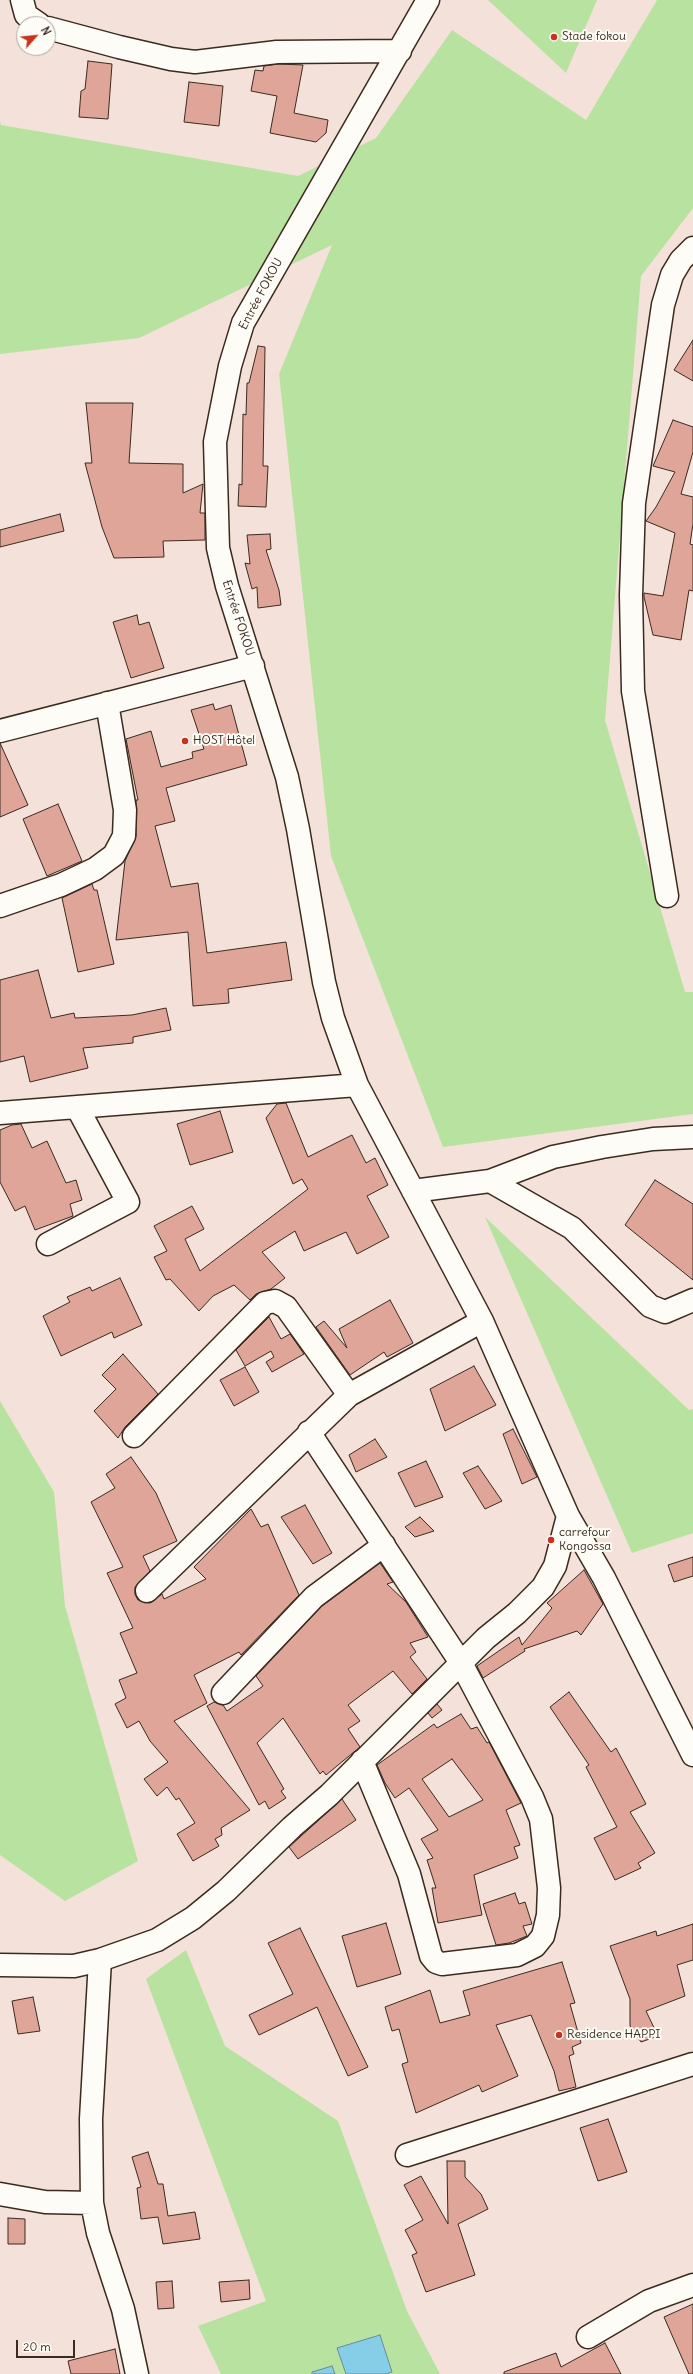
<!DOCTYPE html>
<html>
<head>
<meta charset="utf-8">
<style>
	body { margin:0 }
	#map { position:relative; width:693px; height:2374px; overflow:hidden; background:#f4e2da; font-family:Delius,sans-serif }
	canvas { display:block }
	.north { position:absolute; left:16px; top:16px; width:40px; height:40px; box-sizing:border-box; background:#fdfcf7; border:1px solid #afa8a0; border-radius:50%; rotate:63deg; font-size:11px; font-weight:700; line-height:16px; text-align:center; color:#3b2a1e }
	.north::after { content:''; display:block; margin:auto; width:14px; height:18px; background:#c8321e; clip-path:polygon(50% 0,100% 100%,50% 72%,0 100%) }
	.scale { position:absolute; left:16px; top:2340px; width:59px; height:18px; box-sizing:border-box; border:2px solid #3b2a1e; border-top:0; padding-left:5px; font-size:12px; line-height:14px; white-space:nowrap; color:#3b2a1e; -webkit-text-stroke:3px #fdfcf7; paint-order:stroke }
</style>
</head>
<body>
<div id="map">
<canvas width="693" height="2374"></canvas>
<div class="north">N</div>
<div class="scale">20 m</div>
</div>
<script>
const g = document.querySelector('canvas').getContext('2d');
g.lineJoin = 'round';
function fillPath(path, color) { g.fillStyle = color; g.fill(path, 'evenodd'); }
const toPath = rows => new Path2D(rows.map(r => 'M' + r).join(''));
function trace(path, color, width, dash) { g.strokeStyle = color; g.lineWidth = width; g.lineCap = dash ? 'butt' : 'round'; g.setLineDash(dash || []); g.stroke(path); }
function label(font, color, halo, rows, align = 'center') {
  g.font = font + ' Delius,sans-serif'; g.lineWidth = 4; g.setLineDash([]); g.textBaseline = 'middle'; g.strokeStyle = halo; g.fillStyle = color; for (const [text, x, y, turn = 0] of rows) {
    g.save(); g.translate(x, y); g.rotate((+turn || 0) * Math.PI / 180); g.textAlign = isNaN(turn) ? turn : align; if (halo) g.strokeText(text, 0, 0); g.fillText(text, 0, 0); g.restore();
  }
}
const green = toPath([
	[488,0,597,0,566,73],
	[657,0,693,0,693,208,641,276,605,720,685,992,693,992,693,1114,443,1147,331,856,279,374,332,245,139,338,0,354,0,121,1,125,298,176,376,138,452,30,586,120],
	[485,1217,689,1410,693,1409,693,1533,632,1553],
	[0,1401,54,1492,65,1606,138,1861,65,1901,0,1855],
	[186,1950,225,2046,338,2121,407,2311,440,2374,221,2374,198,2326,266,2301,146,1979]
]);
const water = toPath([
	[380,2335,392,2372,386,2374,346,2374,337,2348,380,2335],
	[332,2366,335,2374,312,2374,312,2372,332,2366]
]);
const building = toPath([
	[88,61,112,64,108,119,79,117,81,91,85,89,88,61],
	[278,64,303,65,294,113,328,120,326,133,316,142,270,133,277,96,251,91,255,70,263,71,264,66,278,64],
	[189,82,223,86,219,126,184,122,189,82],
	[693,340,693,381,674,370,693,340],
	[258,346,265,347,263,466,268,466,266,507,238,506,239,484,242,485,243,414,246,415,247,383,249,383,258,346],
	[86,403,133,403,129,463,183,464,183,493,203,484,200,513,205,513,205,540,163,541,164,557,114,558,102,527,85,463,92,463,86,403],
	[673,420,693,427,693,452,681,494,693,497,693,524,690,544,693,545,693,591,689,590,681,640,653,635,644,597,644,593,663,596,675,533,646,521,656,507,675,472,653,466,673,420],
	[60,514,64,531,0,547,0,530,60,514],
	[270,534,271,549,266,550,279,590,281,605,258,608,257,587,252,589,245,563,250,564,247,535,270,534],
	[137,615,139,625,149,622,164,668,131,678,113,622,137,615],
	[213,704,215,710,231,705,247,765,166,788,175,821,155,826,171,887,198,883,207,953,286,942,292,980,228,989,229,1003,193,1006,188,932,116,940,125,861,136,836,136,800,138,800,126,739,151,731,161,767,193,758,192,752,204,749,191,710,213,704],
	[0,743,28,805,0,817,0,743],
	[58,804,82,861,47,876,23,819,58,804],
	[92,884,94,890,97,890,114,964,78,972,62,898,92,884],
	[38,970,51,1018,74,1013,75,1018,132,1015,166,1008,171,1030,133,1037,133,1043,83,1048,88,1068,30,1082,24,1056,0,1062,0,980,38,970],
	[286,1103,308,1157,352,1135,366,1163,375,1158,388,1185,367,1196,389,1237,357,1254,346,1232,304,1251,295,1231,262,1252,285,1278,271,1289,256,1294,250,1300,234,1285,213,1296,199,1311,170,1279,166,1280,154,1257,167,1251,154,1226,192,1206,204,1229,185,1239,200,1271,308,1189,302,1179,293,1184,266,1118,277,1104,286,1103],
	[220,1111,233,1152,190,1165,177,1124,220,1111],
	[21,1124,32,1148,47,1141,66,1183,76,1180,82,1200,70,1204,73,1216,35,1230,25,1206,15,1211,0,1182,0,1130,12,1125,21,1124],
	[655,1180,693,1204,693,1280,625,1225,655,1180],
	[120,1278,142,1325,114,1338,112,1332,61,1356,43,1316,70,1302,67,1297,90,1287,92,1291,120,1278],
	[390,1300,413,1343,387,1357,384,1352,350,1375,316,1327,324,1321,347,1348,339,1329,390,1300],
	[269,1317,281,1339,290,1334,304,1354,272,1372,266,1362,274,1357,271,1351,245,1366,236,1350,269,1317],
	[123,1354,158,1394,125,1427,118,1438,94,1411,116,1389,102,1375,123,1354],
	[474,1366,496,1405,445,1431,430,1389,474,1366],
	[245,1367,259,1392,234,1406,220,1380,245,1367],
	[513,1429,537,1477,522,1484,503,1434,513,1429],
	[375,1439,387,1457,356,1472,349,1455,375,1439],
	[131,1457,156,1493,177,1541,143,1556,150,1571,135,1587,135,1594,138,1600,150,1603,162,1594,164,1599,206,1579,194,1567,251,1509,261,1527,268,1524,299,1595,241,1655,239,1652,194,1675,207,1703,174,1721,250,1810,221,1828,222,1835,215,1839,219,1846,193,1861,177,1834,195,1823,179,1798,176,1800,167,1787,157,1796,144,1779,168,1762,150,1741,139,1721,127,1728,115,1704,126,1698,119,1680,137,1673,120,1633,133,1628,107,1573,123,1567,91,1502,115,1488,106,1474,131,1457],
	[426,1461,443,1497,415,1507,398,1473,426,1461],
	[478,1466,502,1501,485,1509,463,1473,478,1466],
	[305,1505,332,1553,313,1564,281,1517,305,1505],
	[420,1517,434,1531,415,1537,405,1527,420,1517],
	[693,1557,693,1576,674,1582,668,1565,693,1557],
	[380,1563,393,1582,387,1584,406,1602,428,1637,410,1643,416,1652,410,1657,427,1679,412,1694,393,1671,348,1705,360,1721,348,1729,360,1747,326,1775,323,1771,320,1774,283,1718,257,1743,284,1789,281,1791,286,1798,269,1809,265,1801,259,1805,207,1706,214,1702,223,1705,227,1711,263,1686,256,1676,322,1606,380,1563],
	[584,1570,603,1604,581,1635,577,1631,524,1649,525,1651,483,1678,477,1666,519,1637,522,1645,552,1608,547,1603,584,1570],
	[569,1692,611,1752,616,1748,646,1804,630,1812,655,1853,638,1863,641,1868,615,1880,594,1838,617,1827,586,1767,589,1765,550,1707,569,1692],
	[437,1704,442,1710,432,1718,428,1713,437,1704],
	[461,1714,471,1729,477,1727,487,1743,489,1742,521,1803,506,1810,520,1845,514,1847,518,1858,474,1875,482,1915,438,1923,432,1888,436,1888,427,1860,433,1858,421,1839,438,1830,409,1788,395,1798,385,1783,377,1765,434,1724,437,1728,461,1714],
	[452,1759,483,1800,449,1817,422,1779,452,1759],
	[342,1799,356,1820,298,1859,289,1847,342,1799],
	[515,1893,519,1904,525,1902,532,1924,523,1926,527,1936,509,1943,496,1945,483,1904,515,1893],
	[386,1923,401,1974,357,1987,342,1936,386,1923],
	[693,1924,693,1960,677,1965,685,1996,646,2011,658,2036,641,2042,630,2026,630,1999,610,1946,656,1931,657,1936,693,1924],
	[300,1928,368,2067,348,2076,317,2007,259,2035,249,2015,293,1994,268,1943,300,1928],
	[562,1962,575,2003,570,2004,581,2043,572,2047,574,2054,569,2056,576,2087,559,2091,554,2071,531,2015,496,2025,518,2076,482,2092,479,2085,416,2113,402,2064,408,2062,399,2029,392,2031,385,2007,430,1990,440,2023,470,2015,463,1991,562,1962],
	[33,1997,40,2031,18,2034,12,2001,33,1997],
	[608,2119,627,2172,598,2181,580,2128,608,2119],
	[148,2152,158,2184,163,2184,168,2216,195,2212,200,2239,163,2244,158,2217,141,2219,137,2188,141,2187,132,2157,148,2152],
	[447,2161,465,2161,465,2177,481,2194,488,2209,458,2224,475,2275,426,2292,412,2255,417,2253,405,2230,423,2220,404,2185,421,2176,448,2224,447,2161],
	[8,2218,25,2219,25,2244,8,2244,8,2218],
	[249,2280,250,2299,221,2302,219,2282,249,2280],
	[172,2281,174,2308,158,2309,156,2282,172,2281],
	[693,2304,693,2374,689,2374,664,2317,693,2304],
	[605,2343,621,2374,504,2374,504,2372,556,2353,561,2367,605,2343],
	[115,2349,120,2374,71,2374,68,2361,115,2349]
]);
const minor = toPath([
	[22,0,26,15,39,24],
	[428,0,243,323,230,366,215,442,218,548,227,586,287,777,298,829,324,982,333,1018,357,1085,482,1321,568,1516,604,1578,693,1755],
	[48,28,119,47,171,59,195,62,277,52,400,51],
	[0,731,253,666],
	[667,896,633,691,631,595,634,503,663,305,672,275,681,260,693,248],
	[0,906,61,885,95,869,114,855,124,836,125,810,107,703],
	[0,1113,357,1085],
	[490,1181,572,1228,650,1306,665,1312,693,1300],
	[413,1191,490,1181,553,1157,602,1147,653,1139,693,1137],
	[48,1244,128,1202,77,1107],
	[309,1432,461,1663,532,1797,541,1819,549,1888,548,1915,543,1936,535,1946,517,1955,442,1964,436,1962,431,1956,409,1874,362,1761],
	[134,1436,265,1303,275,1301,286,1307,349,1395],
	[147,1591,349,1395,482,1321],
	[223,1693,314,1597,384,1545],
	[100,1960,91,2119,92,2203,98,2233,123,2309,137,2374],
	[0,1965,74,1966,100,1960,157,1940,193,1918,226,1891,292,1827,329,1795,486,1638,517,1613,543,1587,555,1566,568,1516],
	[407,2155,693,2064],
	[0,2194,45,2202,92,2203],
	[588,2337,649,2301,693,2285]
]);
const markers = [
	[554,37,4,"#c8321e"],
	[185,741,4,"#c8321e"],
	[551,1540,4,"#c8321e"],
	[559,2035,4,"#c8321e"]
];
const poiNames = [
	["Stade fokou",562,37],
	["HOST Hôtel",193,741],
	["carrefour",559,1533],
	["Kongossa",559,1547],
	["Residence HAPPI",567,2035]
];
const streetNames = [
	["Entrée FOKOU",261,294,-62],
	["Entrée FOKOU",238,618,72]
];
fillPath(green, '#b8e29f');
fillPath(water, '#86cee7');
trace(water, '#688c97', 1);
fillPath(building, '#dea598');
trace(building, '#3b2a1e', 1);
trace(minor, '#3b2a1e', 25);
trace(minor, '#fdfcf7', 22);
for (const [x, y, r, color] of markers) { const dot = new Path2D(); dot.arc(x, y, r, 0, 2 * Math.PI); g.fillStyle = color; g.fill(dot); trace(dot, '#fdfcf7', 1.5); }
label('12px', '#3b2a1e', '#fdfcf7', poiNames, 'left');
label('12px', '#3b2a1e', '#fdfcf7', streetNames);
</script>
</body>
</html>
